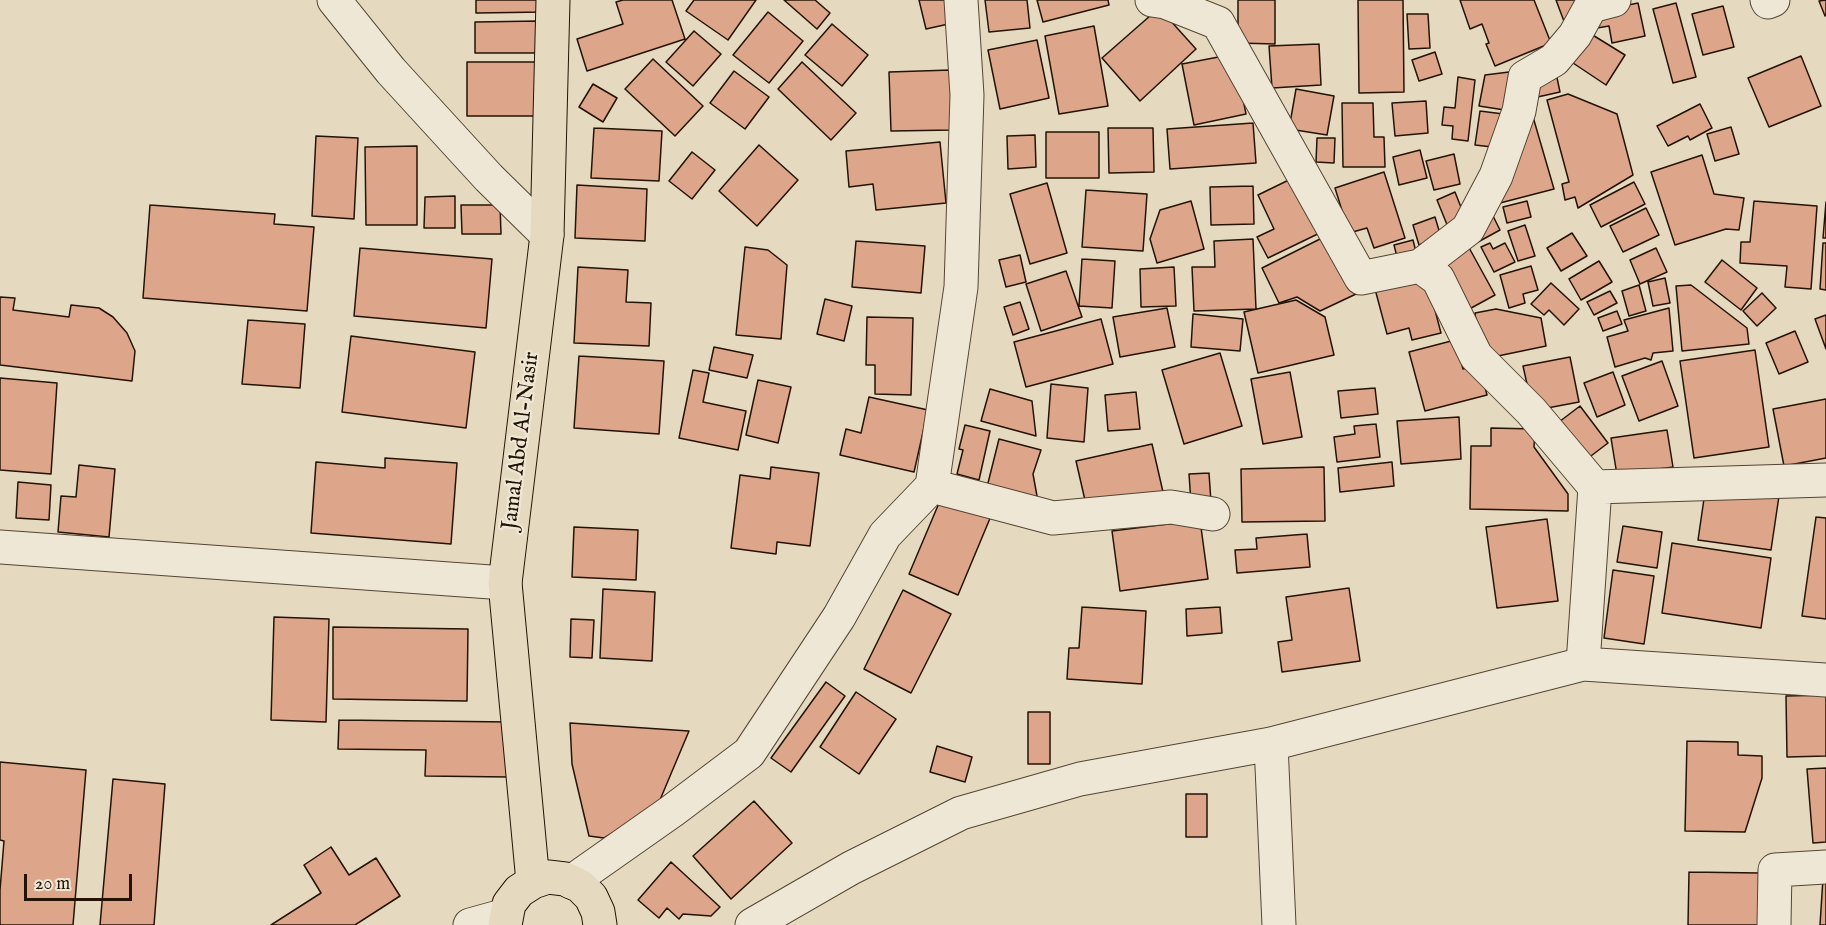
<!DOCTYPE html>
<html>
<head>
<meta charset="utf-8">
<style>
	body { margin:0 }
	#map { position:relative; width:1826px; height:925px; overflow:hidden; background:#e5dabf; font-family:"IM FELL English",serif }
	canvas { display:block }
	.scale { position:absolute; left:24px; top:874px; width:108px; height:27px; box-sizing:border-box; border:3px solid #241304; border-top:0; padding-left:8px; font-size:18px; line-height:21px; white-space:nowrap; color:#241304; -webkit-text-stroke:4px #eee7d5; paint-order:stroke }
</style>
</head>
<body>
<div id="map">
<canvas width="1826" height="925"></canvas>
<div class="scale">20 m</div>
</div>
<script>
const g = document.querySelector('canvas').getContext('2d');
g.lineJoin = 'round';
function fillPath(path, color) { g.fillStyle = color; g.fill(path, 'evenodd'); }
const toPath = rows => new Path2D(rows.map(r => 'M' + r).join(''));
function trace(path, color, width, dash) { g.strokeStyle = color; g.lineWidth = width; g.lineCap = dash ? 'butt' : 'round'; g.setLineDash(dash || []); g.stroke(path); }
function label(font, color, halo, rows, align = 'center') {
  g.font = font + ' "IM FELL English",serif'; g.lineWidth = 4.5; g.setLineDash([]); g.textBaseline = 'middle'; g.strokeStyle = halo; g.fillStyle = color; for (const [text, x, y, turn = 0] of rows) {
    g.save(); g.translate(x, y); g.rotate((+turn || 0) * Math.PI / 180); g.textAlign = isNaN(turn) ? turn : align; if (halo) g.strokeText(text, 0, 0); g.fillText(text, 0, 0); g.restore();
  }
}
const building = toPath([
	[476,0,544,0,545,12,476,13,476,0],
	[623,0,672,0,685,39,587,71,577,39,623,24,616,2,623,0],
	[694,0,756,0,728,40,686,11,694,0],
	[784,0,815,0,830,13,817,29,784,0],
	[919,0,948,0,953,23,926,29,919,0],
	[985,0,1027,0,1030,28,989,32,985,0],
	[1037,0,1108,0,1109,5,1043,22,1037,0],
	[1238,0,1275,0,1275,44,1238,43,1238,0],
	[1358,0,1403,0,1404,92,1359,93,1358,0],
	[1460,0,1534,0,1551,43,1495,66,1486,44,1489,43,1482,24,1470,29,1460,0],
	[1556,0,1577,0,1565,24,1556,0],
	[1826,0,1826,15,1825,16,1819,1,1826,0],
	[1638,3,1645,36,1612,43,1609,26,1597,28,1594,12,1638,3],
	[1676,3,1696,77,1673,83,1653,9,1676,3],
	[1723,6,1734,47,1703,55,1692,14,1723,6],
	[1159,8,1196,49,1140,101,1102,58,1159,8],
	[768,12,803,41,769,83,733,55,768,12],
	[1407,14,1428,14,1430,48,1409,49,1407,14],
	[539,21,539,53,475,53,475,22,539,21],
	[832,24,868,55,842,86,805,55,832,24],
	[1094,26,1108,106,1059,114,1045,36,1094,26],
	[694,31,721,54,693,86,666,62,694,31],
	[1591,34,1625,55,1606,85,1573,63,1591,34],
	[1037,40,1049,98,1000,109,988,50,1037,40],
	[1319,44,1321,85,1272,88,1269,46,1319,44],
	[1435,52,1442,74,1419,81,1412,60,1435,52],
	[1234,54,1246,114,1194,125,1182,64,1234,54],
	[1801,56,1821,106,1769,127,1748,78,1801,56],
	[653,59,703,106,675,136,625,89,653,59],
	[467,62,535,62,535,116,467,116,467,62],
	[802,62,856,113,831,140,778,89,802,62],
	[951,70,953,130,891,131,889,72,951,70],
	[734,71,769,97,745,129,710,103,734,71],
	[1517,71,1511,111,1479,106,1485,75,1517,71],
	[1556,73,1560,92,1533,98,1529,79,1556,73],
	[1458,77,1475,80,1468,141,1452,139,1453,126,1442,125,1444,107,1455,108,1458,77],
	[593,84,617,98,603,122,579,107,593,84],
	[1296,89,1334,96,1327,135,1289,129,1296,89],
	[1568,94,1617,114,1633,175,1578,208,1575,197,1565,200,1562,184,1569,182,1547,100,1568,94],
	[1426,101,1428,133,1395,136,1392,103,1426,101],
	[1342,103,1373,103,1374,137,1384,137,1385,167,1343,167,1342,103],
	[1700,104,1712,128,1690,140,1688,136,1668,146,1657,126,1700,104],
	[1531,110,1554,189,1500,203,1531,110],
	[1480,111,1511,115,1501,148,1475,145,1480,111],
	[1253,123,1256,163,1170,169,1167,129,1253,123],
	[1731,127,1739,154,1715,161,1707,134,1731,127],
	[594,128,662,131,659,181,591,178,594,128],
	[1108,128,1153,128,1154,172,1109,173,1108,128],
	[1046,132,1099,132,1099,178,1046,178,1046,132],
	[1035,135,1036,167,1008,169,1007,136,1035,135],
	[316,136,358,138,354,219,312,216,316,136],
	[1317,138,1335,138,1334,163,1316,162,1317,138],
	[940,142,946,203,876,210,873,184,849,187,846,151,940,142],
	[759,145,798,180,757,226,719,191,759,145],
	[417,146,417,225,366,225,365,147,417,146],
	[1420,150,1427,178,1399,185,1393,157,1420,150],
	[692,152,715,170,692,199,669,181,692,152],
	[1454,154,1460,184,1434,190,1426,161,1454,154],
	[1702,155,1714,194,1744,198,1739,230,1726,229,1675,245,1651,172,1702,155],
	[1384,172,1405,238,1374,248,1367,228,1349,233,1335,188,1384,172],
	[1299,175,1326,230,1268,258,1257,237,1274,229,1258,195,1299,175],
	[1634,182,1645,204,1601,227,1590,205,1634,182],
	[1047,183,1067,253,1030,264,1010,194,1047,183],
	[577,185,647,189,645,241,575,238,577,185],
	[1253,186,1254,224,1211,225,1210,187,1253,186],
	[1086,190,1147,194,1143,251,1082,247,1086,190],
	[1455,192,1468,225,1450,232,1437,200,1455,192],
	[455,196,455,228,424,228,425,197,455,196],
	[1191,201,1204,249,1157,263,1150,239,1160,210,1191,201],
	[1527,201,1531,217,1507,223,1503,207,1527,201],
	[1754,201,1817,206,1811,289,1785,287,1787,266,1740,263,1741,242,1750,242,1754,201],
	[1826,202,1826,238,1823,238,1826,202],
	[150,205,275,214,274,224,314,227,307,311,143,298,150,205],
	[461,205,500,205,501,234,462,234,461,205],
	[1646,208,1659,235,1623,252,1610,226,1646,208],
	[1493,216,1500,230,1478,242,1493,216],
	[1435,217,1441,237,1419,245,1413,225,1435,217],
	[1525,225,1535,256,1518,261,1508,231,1525,225],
	[1572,233,1587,256,1561,271,1547,248,1572,233],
	[1328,235,1356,294,1320,311,1297,297,1279,303,1262,268,1328,235],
	[1253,239,1256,309,1194,311,1192,267,1215,267,1214,241,1253,239],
	[1413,240,1418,260,1399,265,1394,245,1413,240],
	[856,241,925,246,921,293,852,287,856,241],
	[1490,243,1493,249,1505,243,1515,262,1494,272,1481,247,1490,243],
	[1823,243,1826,243,1826,290,1820,289,1823,243],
	[1467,244,1495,295,1462,313,1434,262,1467,244],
	[745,247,768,250,787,265,781,339,736,335,745,247],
	[360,248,492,259,486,328,354,316,360,248],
	[1656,248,1667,272,1640,284,1630,260,1656,248],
	[1020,255,1026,282,1006,287,999,260,1020,255],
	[1082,259,1115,261,1112,308,1079,306,1082,259],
	[1722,260,1757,288,1741,310,1705,282,1722,260],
	[1599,261,1612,282,1581,300,1569,279,1599,261],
	[1531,266,1538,290,1523,294,1525,303,1509,308,1500,275,1531,266],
	[578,267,628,270,626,302,651,303,649,346,574,343,578,267],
	[1174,267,1176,306,1141,307,1140,269,1174,267],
	[1066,271,1082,317,1041,331,1026,284,1066,271],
	[1426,276,1441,333,1412,340,1409,328,1387,334,1375,289,1426,276],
	[1665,278,1670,303,1653,306,1648,282,1665,278],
	[1551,283,1579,309,1564,325,1549,310,1544,315,1531,304,1551,283],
	[1639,285,1646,311,1629,316,1622,291,1639,285],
	[1691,285,1747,328,1749,344,1682,351,1676,286,1691,285],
	[1610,291,1617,303,1594,315,1587,302,1610,291],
	[1762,293,1776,308,1757,326,1743,311,1762,293],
	[0,297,15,298,13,310,69,317,71,305,99,308,113,317,127,333,135,351,132,381,0,365,0,297],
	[825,299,852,306,844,341,817,334,825,299],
	[1296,300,1325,317,1334,355,1258,373,1244,312,1296,300],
	[1020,302,1029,329,1013,335,1004,307,1020,302],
	[1167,308,1175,347,1120,357,1113,317,1167,308],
	[1669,308,1673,351,1653,353,1651,360,1645,358,1615,367,1607,337,1628,331,1624,320,1669,308],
	[1496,309,1541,318,1546,346,1493,357,1477,329,1475,313,1496,309],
	[1617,311,1622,324,1603,331,1598,318,1617,311],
	[1193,314,1243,319,1240,351,1191,347,1193,314],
	[1826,315,1826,349,1815,319,1826,315],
	[867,317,913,318,911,395,875,394,875,365,866,365,867,317],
	[1101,319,1113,364,1026,387,1014,342,1101,319],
	[248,320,305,324,300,388,242,384,248,320],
	[1795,331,1808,362,1779,374,1766,343,1795,331],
	[351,336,475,352,466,428,342,412,351,336],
	[1455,340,1463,369,1479,365,1487,395,1425,411,1409,352,1455,340],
	[714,347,753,355,747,378,709,370,714,347],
	[1755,350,1769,447,1694,458,1680,361,1755,350],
	[1220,353,1242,426,1184,444,1162,370,1220,353],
	[579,356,664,361,659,434,574,428,579,356],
	[1570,357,1579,402,1542,409,1531,402,1523,366,1570,357],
	[1662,361,1678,406,1639,421,1622,376,1662,361],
	[693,370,709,373,703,402,746,411,738,450,679,438,693,370],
	[1290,372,1302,437,1263,444,1251,379,1290,372],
	[1613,372,1625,405,1597,417,1584,383,1613,372],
	[0,378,57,383,51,474,0,470,0,378],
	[758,380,791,387,778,443,746,435,758,380],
	[1051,384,1088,388,1084,442,1047,438,1051,384],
	[1375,388,1378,414,1341,418,1338,391,1375,388],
	[990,389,1032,401,1036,436,981,421,990,389],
	[1136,392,1140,429,1108,431,1105,395,1136,392],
	[869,397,928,410,914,472,840,455,846,429,861,433,869,397],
	[1826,399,1826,458,1784,466,1773,409,1826,399],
	[1580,406,1608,443,1583,462,1555,425,1580,406],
	[1459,417,1461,459,1401,464,1397,421,1459,417],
	[1376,424,1380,457,1337,462,1334,437,1355,434,1354,426,1376,424],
	[965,425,990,431,979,480,957,474,963,450,959,449,965,425],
	[1491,428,1535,429,1534,447,1568,494,1568,511,1470,509,1471,446,1491,446,1491,428],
	[1667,430,1673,467,1617,475,1611,438,1667,430],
	[999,439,1041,450,1033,474,1039,507,986,491,999,439],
	[1152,444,1163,492,1087,509,1076,461,1152,444],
	[385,458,457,463,451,544,311,533,316,462,385,468,385,458],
	[1392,462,1394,486,1340,492,1338,468,1392,462],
	[79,465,115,469,109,537,58,532,61,496,76,497,79,465],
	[771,467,819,473,810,546,777,542,776,554,731,548,740,475,770,479,771,467],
	[1324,467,1325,521,1242,522,1241,469,1324,467],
	[1209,473,1211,502,1191,503,1189,474,1209,473],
	[18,482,51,485,49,520,16,518,18,482],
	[1706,485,1779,496,1771,550,1698,540,1706,485],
	[942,496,991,516,958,595,909,574,942,496],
	[1816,517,1826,518,1826,619,1802,616,1816,517],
	[1547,519,1558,601,1497,608,1486,527,1547,519],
	[1200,520,1208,579,1120,591,1112,531,1200,520],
	[1623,526,1662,532,1657,568,1617,562,1623,526],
	[574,527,638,530,636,580,572,577,574,527],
	[1307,534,1310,567,1237,573,1235,550,1257,549,1256,538,1307,534],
	[1672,543,1771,558,1761,628,1662,613,1672,543],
	[1613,570,1654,576,1644,644,1604,638,1613,570],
	[1349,588,1360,661,1282,672,1278,642,1292,640,1286,597,1349,588],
	[603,589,655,592,652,661,600,658,603,589],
	[903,590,951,614,911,693,864,669,903,590],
	[1082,607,1146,611,1142,684,1067,679,1069,648,1079,648,1082,607],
	[1220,607,1222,633,1187,636,1186,609,1220,607],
	[274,617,329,619,326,722,271,720,274,617],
	[571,619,594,620,592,658,570,657,571,619],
	[333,627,468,629,467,701,333,699,333,627],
	[826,682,845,696,791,772,771,758,826,682],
	[856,692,896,719,859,774,820,747,856,692],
	[1826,695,1826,756,1787,757,1786,696,1826,695],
	[1028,712,1050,712,1050,764,1028,764,1028,712],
	[339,720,511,722,510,777,425,776,426,750,338,749,339,720],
	[570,723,689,731,657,807,604,838,589,836,572,764,570,723],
	[1687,741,1738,742,1738,755,1762,756,1762,778,1745,832,1685,831,1687,741],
	[937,746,972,757,965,782,930,772,937,746],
	[0,762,86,770,73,925,0,925,0,890,4,841,0,840,0,762],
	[1826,768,1826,842,1813,843,1807,769,1826,768],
	[113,779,165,784,154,925,100,925,113,779],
	[1186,794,1207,794,1207,837,1186,837,1186,794],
	[754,801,792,843,731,899,693,856,754,801],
	[331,847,349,875,376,858,400,896,355,925,271,925,321,893,304,865,331,847],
	[671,862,720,907,711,916,683,914,679,919,667,908,659,918,638,900,671,862],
	[1689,872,1760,873,1759,925,1688,925,1689,872],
	[1823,878,1826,879,1826,925,1820,925,1823,878]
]);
const minor = toPath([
	[334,0,391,71,489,178,547,235],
	[1152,0,1165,2,1218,23,1361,278,1420,266,1438,279,1476,356,1531,411,1595,487],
	[1767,0,1768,2,1773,0],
	[1420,266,1468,229,1496,176,1519,111,1525,77,1554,60,1575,35,1591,6,1614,0],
	[932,486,1053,518,1171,507,1213,514],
	[0,547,505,583],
	[1583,664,1595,487,1826,480],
	[1271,744,1279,925],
	[571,882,672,811,749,753,839,617,885,535,932,486,961,287,967,95,961,0],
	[470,925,506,915],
	[752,925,851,868,961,813,1080,779,1271,744,1583,664,1826,680],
	[1774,925,1775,870,1826,867]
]);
const major = toPath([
	[533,882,505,583,547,235,553,0],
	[505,925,509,904,519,891,533,882,548,877,565,879,580,886,591,897,598,912,600,925]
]);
const streetNames = [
	["Jamal Abd Al-Nasir",522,441,-83]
];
fillPath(building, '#dda68a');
trace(building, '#241304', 1.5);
trace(minor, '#544533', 35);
trace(major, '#241304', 35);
trace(minor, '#eee7d5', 33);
trace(major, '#e5dabf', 33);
label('22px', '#241304', '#eee7d5', streetNames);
</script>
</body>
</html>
